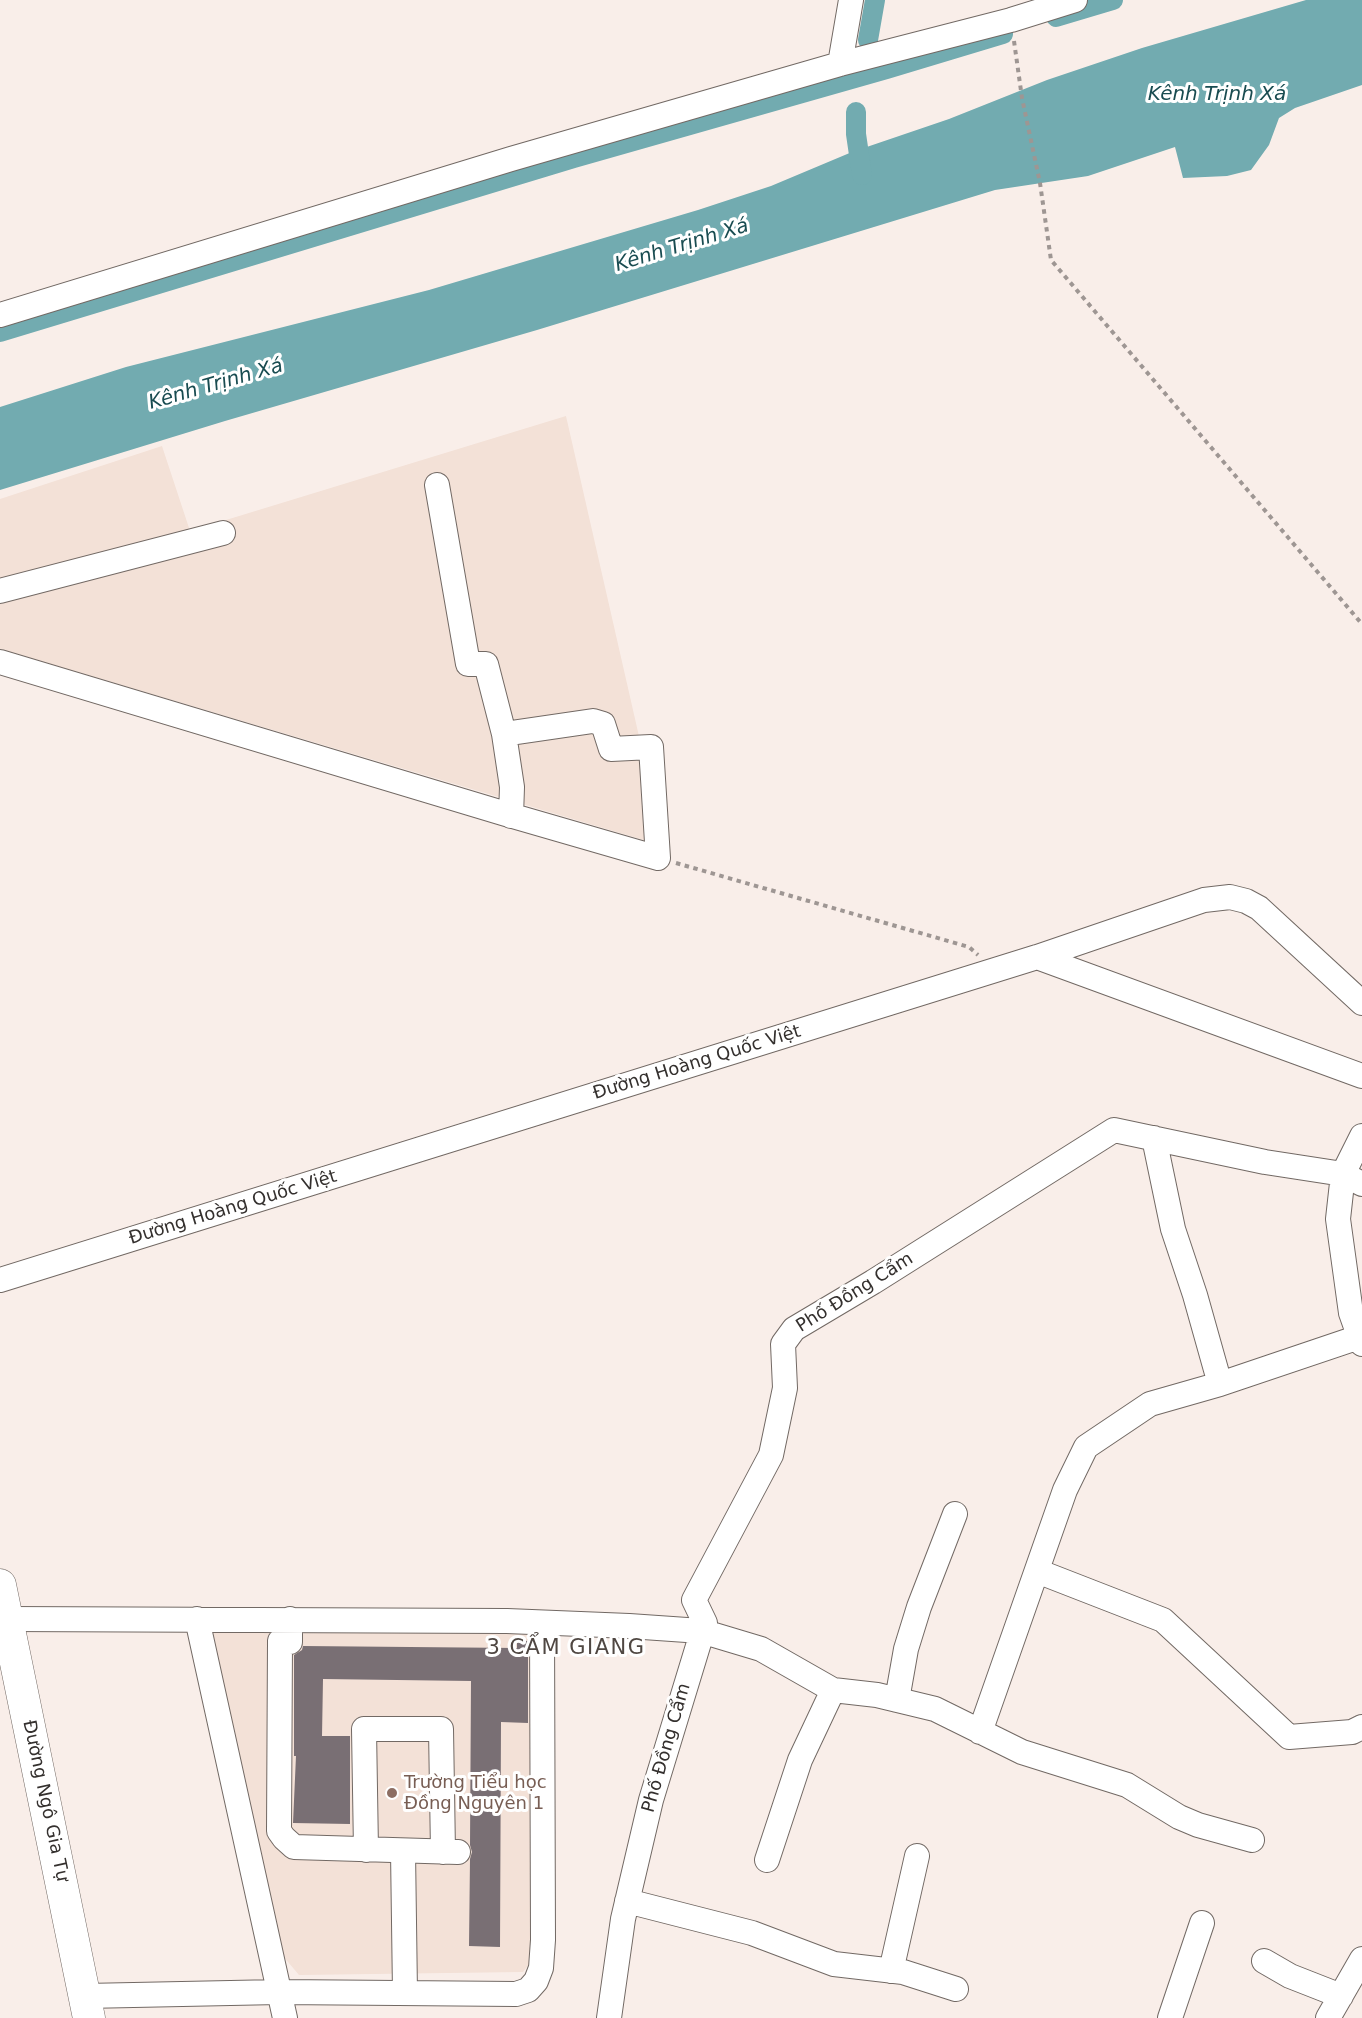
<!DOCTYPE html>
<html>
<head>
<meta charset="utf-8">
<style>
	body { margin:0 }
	canvas { display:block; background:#f9eee9 }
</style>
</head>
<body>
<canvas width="1362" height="2018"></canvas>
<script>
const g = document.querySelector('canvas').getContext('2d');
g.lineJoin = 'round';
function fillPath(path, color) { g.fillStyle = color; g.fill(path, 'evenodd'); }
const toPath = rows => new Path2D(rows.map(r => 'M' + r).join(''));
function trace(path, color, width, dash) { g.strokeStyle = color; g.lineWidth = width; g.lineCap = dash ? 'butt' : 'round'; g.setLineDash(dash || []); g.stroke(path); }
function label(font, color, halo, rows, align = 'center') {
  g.font = font + ' "DejaVu Sans",sans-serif'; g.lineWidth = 6; g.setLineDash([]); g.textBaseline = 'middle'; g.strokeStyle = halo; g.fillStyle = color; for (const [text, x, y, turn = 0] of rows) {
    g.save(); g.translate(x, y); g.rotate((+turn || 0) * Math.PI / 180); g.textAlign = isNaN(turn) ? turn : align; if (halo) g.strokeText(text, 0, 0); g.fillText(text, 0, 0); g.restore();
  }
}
const built = toPath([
	[566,416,664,846,0,649,0,499,162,446,190,531],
	[206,1624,538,1632,538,1953,523,1972,299,1975,283,1956]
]);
const water = toPath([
	[1306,0,1362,0,1362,85,1295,108,1279,118,1269,145,1251,170,1227,176,1183,178,1175,147,1088,176,995,190,537,330,225,421,0,490,0,407,126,367,429,290,698,210,771,186,852,152,949,119,1047,80,1142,48]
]);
const canal = toPath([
	[1056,17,1113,0],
	[868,40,875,0],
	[856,112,856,134,862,175],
	[0,332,574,158,887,69,1003,34]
]);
const building = toPath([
	[517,1640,528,1641,528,1723,501,1722,500,1947,469,1946,470,1859,472,1852,470,1845,471,1681,323,1679,322,1736,350,1736,350,1824,293,1823,296,1756,294,1756,294,1655,302,1650,303,1646,517,1648]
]);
const path = toPath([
	[1014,41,1022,98,1040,183,1051,260,1362,624],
	[676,863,969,947,978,955]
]);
const minor = toPath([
	[840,64,851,0],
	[0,315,511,159,840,64,1011,20,1075,0],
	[437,485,468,664,486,664,504,734,512,787,511,816],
	[0,591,223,533],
	[0,662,506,814,658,858,651,747,611,749,603,724,593,721,504,734],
	[1037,957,1362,1076],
	[1154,1138,1173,1229,1195,1295,1220,1384],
	[1362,1184,1343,1174,1338,1219,1351,1313,1362,1344],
	[0,1280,1037,957,1204,900,1230,897,1246,901,1259,908,1362,1003],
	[1037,1571,1163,1620,1289,1737,1352,1732,1362,1727],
	[7,1619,507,1621,629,1626,701,1631,761,1649,833,1690,877,1695,935,1709,1022,1752,1127,1785,1179,1817,1198,1825,1252,1840],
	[197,1619,285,2018],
	[290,1619,290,1642,280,1641,279,1831,284,1838,294,1847,458,1852],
	[897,1700,906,1649,919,1607,955,1514],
	[980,1732,1065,1490,1086,1447,1150,1404,1220,1384,1359,1337],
	[366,1850,364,1729,441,1729,443,1852],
	[403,1851,405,1993],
	[767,1860,800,1760,833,1690],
	[627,1901,752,1933,834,1964,903,1972,956,1989],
	[1264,1961,1290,1976,1341,1996],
	[891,1971,917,1856],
	[85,1996,279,1992,516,1994,528,1990,536,1981,541,1968,543,1940,542,1623],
	[609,2018,623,1919,651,1800,705,1623,694,1600,771,1455,785,1388,783,1344,794,1329,873,1282,1114,1130,1265,1162,1343,1174,1362,1136],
	[1170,2018,1202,1923],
	[1328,2018,1362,1959]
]);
const major = toPath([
	[0,1585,89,2018]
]);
const markers = [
	[392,1793,6,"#8d6e63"]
];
const streetNames = [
	["Đường Hoàng Quốc Việt",697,1063,-17],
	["Đường Hoàng Quốc Việt",233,1208,-17],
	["Phố Đồng Cẩm",855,1293,-32],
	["Phố Đồng Cẩm",667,1748,-74],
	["Đường Ngô Gia Tự",45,1801,78]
];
const educationNames = [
	["Trường Tiểu học",404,1783],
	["Đồng Nguyên 1",404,1804]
];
const waterNames = [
	["Kênh Trịnh Xá",1217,95],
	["Kênh Trịnh Xá",682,246,-17],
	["Kênh Trịnh Xá",216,385,-16]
];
const quarterNames = [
	["3 CẨM GIANG",566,1649]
];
fillPath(built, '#f3e1d7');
fillPath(water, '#72abb0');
trace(canal, '#72abb0', 20);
fillPath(building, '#796f74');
trace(minor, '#726964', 26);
trace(major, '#726964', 33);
trace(path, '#9e9693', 4, [4.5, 4.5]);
trace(minor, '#fff', 24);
trace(major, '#fff', 32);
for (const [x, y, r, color] of markers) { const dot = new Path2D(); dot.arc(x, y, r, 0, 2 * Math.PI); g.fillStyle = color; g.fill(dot); trace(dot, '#fff', 2); }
label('18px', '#34302e', '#fff', streetNames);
label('18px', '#785e54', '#fff', educationNames, 'left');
label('italic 20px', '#194c51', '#fff', waterNames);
g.letterSpacing = '1.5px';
label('21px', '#4f4742', '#fff', quarterNames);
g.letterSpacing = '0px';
</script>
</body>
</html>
